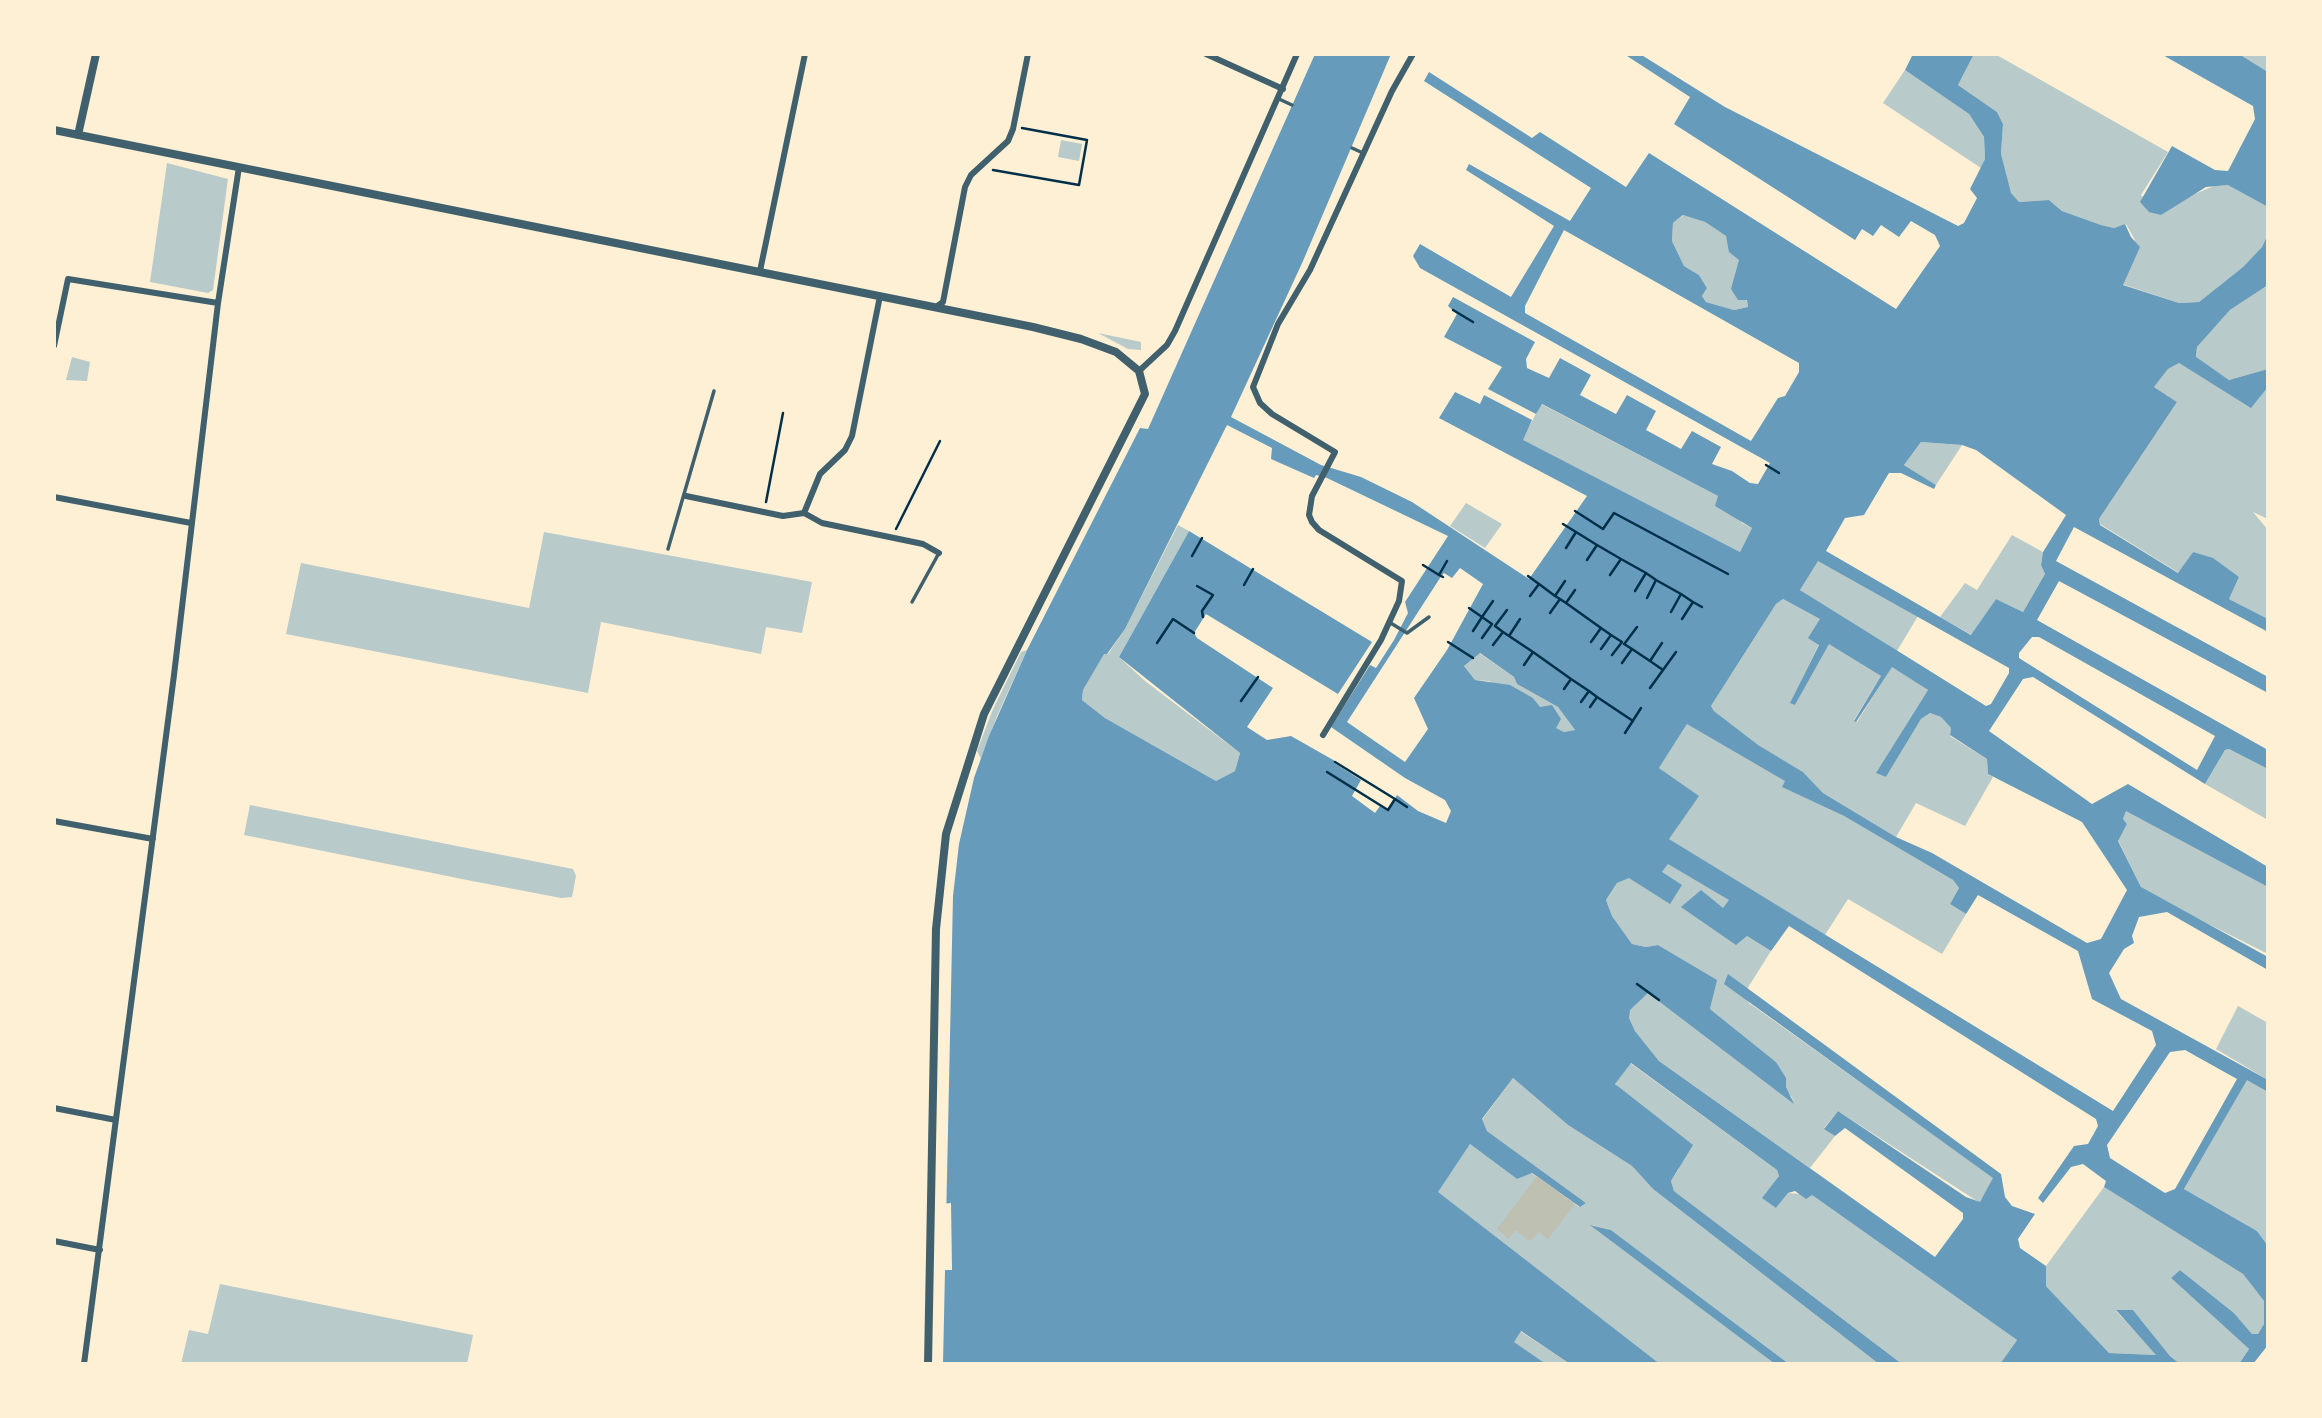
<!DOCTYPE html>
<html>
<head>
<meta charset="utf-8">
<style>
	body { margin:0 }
	#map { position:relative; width:2322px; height:1418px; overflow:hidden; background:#fdf0d5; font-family:Poppins,sans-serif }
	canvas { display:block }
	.frame { position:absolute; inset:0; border:56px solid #fdf0d5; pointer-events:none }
</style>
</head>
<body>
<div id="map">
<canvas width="2322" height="1418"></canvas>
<div class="frame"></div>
</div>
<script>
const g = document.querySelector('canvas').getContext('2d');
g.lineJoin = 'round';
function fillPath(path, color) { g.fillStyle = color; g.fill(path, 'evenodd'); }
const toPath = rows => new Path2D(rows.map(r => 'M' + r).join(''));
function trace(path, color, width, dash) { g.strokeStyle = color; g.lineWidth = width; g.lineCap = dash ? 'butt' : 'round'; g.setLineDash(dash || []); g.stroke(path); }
const green = toPath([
	[1974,54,1995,54,2168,152,2141,195,2161,215,2185,198,2214,186,2229,185,2268,207,2268,234,2262,247,2243,267,2199,302,2179,303,2122,284,2135,240,2126,224,2114,228,2101,225,2062,211,2049,200,2019,202,2010,193,2001,154,2003,124,1997,112,1958,85],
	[2239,54,2268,54,2268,72],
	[1905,70,1969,114,1984,137,1985,159,1981,168,1883,103],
	[1061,140,1082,144,1079,161,1058,157],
	[167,163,228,179,213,290,208,293,150,282],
	[1684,215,1705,222,1726,236,1739,260,1748,307,1734,310,1706,302,1702,296,1707,288,1699,275,1684,266,1672,241,1673,223],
	[2268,285,2268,369,2229,380,2196,358,2197,347,2230,310],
	[1098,333,1141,342,1141,350,1128,349],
	[72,357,90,362,87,381,66,380],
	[2179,363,2251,407,2268,387,2268,519,2253,512,2268,530,2268,619,2229,599,2239,577,2193,552,2179,573,2100,524,2099,519,2177,402,2154,387,2168,369],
	[1541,404,1718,496,1742,523,1752,528,1740,552,1522,440],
	[1921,442,1962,445,1936,485,1904,465],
	[1466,503,1502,524,1485,548,1450,526],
	[1178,525,1189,531,1119,657,1145,681,1240,753,1235,771,1216,781,1105,718,1082,700,1083,690,1104,653,1108,654,1125,629],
	[544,532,812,582,802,633,766,627,761,654,601,622,588,693,286,634,301,563,529,608],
	[2012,535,2043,552,2041,565,2045,574,2023,612,1996,599,1972,635,1940,617,1965,583,1977,590],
	[1818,560,1918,616,1897,651,1800,590],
	[1783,599,1820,619,1819,644,1791,702,1795,705,1829,643,1881,676,1854,720,1857,722,1892,666,1928,690,1877,772,1886,777,1921,719,1930,713,1941,717,1951,728,1950,736,1987,759,1988,774,1993,777,1965,826,1916,803,1896,837,1823,793,1803,772,1757,745,1714,711,1711,706,1776,604],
	[1027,650,997,716,981,759,977,751,993,709,1021,652],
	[1479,653,1514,677,1517,684,1558,707,1575,730,1564,732,1555,728,1533,698,1522,693,1488,681,1475,680,1464,666],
	[1687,724,1691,724,1786,781,1783,787,1844,816,1953,880,1959,888,1950,904,1966,914,1942,954,1848,899,1825,935,1668,839,1698,796,1659,768],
	[2229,749,2268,769,2268,820,2205,784,2225,750],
	[250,805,573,869,576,876,572,897,561,898,472,881,244,835],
	[2126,811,2130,811,2268,887,2268,954,2149,894,2141,887,2118,840,2127,824,2123,819],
	[1668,863,1730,900,1723,908,1736,944,1747,936,1771,951,1747,989,1728,974,1749,1003,1994,1178,1980,1203,1838,1111,1824,1128,1835,1136,1810,1168,1659,1061,1635,1031,1629,1018,1629,1010,1648,993,1794,1100,1788,1093,1776,1062,1710,1009,1716,980,1658,945,1646,947,1632,944,1612,916,1606,900,1617,883,1629,877,1662,872],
	[2238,1006,2268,1023,2268,1080,2216,1049],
	[1630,1063,1777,1170,1779,1176,1763,1198,1776,1208,1788,1193,1812,1195,2017,1340,2000,1364,1902,1364,1674,1191,1671,1181,1679,1169,1615,1083],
	[1513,1078,1568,1125,1632,1166,1653,1189,1879,1364,1789,1364,1611,1230,1592,1225,1775,1364,1660,1364,1437,1192,1470,1144,1517,1179,1531,1173,1579,1207,1586,1203,1487,1131,1482,1120],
	[2247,1079,2268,1092,2268,1246,2257,1231,2184,1189],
	[2104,1187,2243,1274,2264,1301,2264,1324,2258,1334,2252,1334,2234,1313,2180,1270,2171,1278,2249,1349,2239,1364,2180,1364,2170,1356,2133,1310,2116,1311,2157,1355,2109,1353,2046,1286,2046,1266],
	[220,1284,473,1335,467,1364,181,1364,189,1330,208,1334],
	[1520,1331,1570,1364,1546,1364,1513,1342]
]);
const water = toPath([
	[1315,54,1391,54,1303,261,1231,417,1321,465,1361,477,1412,502,1529,579,1587,496,1439,418,1455,392,1480,404,1484,395,1532,420,1523,440,1740,552,1752,528,1715,506,1718,496,1542,404,1536,414,1488,389,1502,367,1444,337,1457,314,1448,306,1453,297,1535,342,1526,359,1527,368,1549,378,1560,358,1591,375,1580,395,1616,414,1627,395,1656,411,1646,430,1681,449,1692,431,1721,447,1712,464,1732,471,1750,483,1758,484,1770,463,1420,268,1413,256,1420,244,1511,297,1554,226,1466,170,1469,164,1570,221,1591,188,1424,81,1429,72,1532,138,1540,132,1626,187,1649,153,1896,309,1940,246,1935,235,1911,221,1899,237,1881,225,1873,236,1862,229,1855,240,1674,124,1690,97,1624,54,1640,54,1725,107,1958,226,1964,223,1977,198,1970,189,1985,159,1984,137,1969,114,1905,70,1913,54,1974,54,1958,85,1997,112,2003,124,2001,154,2011,193,2019,202,2049,200,2062,211,2101,225,2114,228,2125,224,2131,237,2140,247,2123,285,2179,303,2199,302,2243,267,2262,247,2268,234,2268,285,2230,310,2197,347,2196,357,2229,380,2268,369,2268,387,2251,408,2179,363,2168,369,2154,387,2177,402,2099,519,2100,525,2178,573,2193,552,2213,558,2239,577,2229,599,2268,619,2268,632,2074,527,2056,561,2268,677,2268,693,2059,581,2037,620,2268,750,2268,769,2229,749,2225,750,2205,784,2033,677,2023,679,1989,731,2092,804,2128,784,2268,867,2268,887,2126,811,2123,819,2127,824,2118,841,2141,887,2268,957,2268,970,2167,912,2139,917,2132,936,2134,943,2124,949,2109,973,2121,999,2268,1080,2268,1092,2247,1080,2184,1189,2257,1231,2268,1246,2268,1345,2253,1364,2239,1364,2249,1349,2171,1278,2180,1270,2234,1313,2252,1334,2258,1334,2264,1324,2264,1301,2243,1274,2104,1187,2106,1181,2083,1164,2071,1167,2043,1203,2038,1198,2074,1146,2088,1144,2098,1126,2096,1119,1789,926,1771,951,1747,936,1736,945,1681,907,1701,890,1723,908,1729,900,1668,864,1662,872,1682,885,1670,904,1629,878,1617,883,1606,900,1612,916,1632,944,1646,947,1658,945,1717,980,1710,1009,1776,1062,1786,1078,1786,1087,1794,1104,1648,993,1630,1010,1629,1018,1635,1031,1659,1061,1935,1257,1963,1219,1963,1213,1845,1128,1835,1136,1824,1129,1838,1111,1966,1197,1980,1202,1993,1178,1724,984,1728,974,2001,1174,2005,1197,2012,1206,2035,1214,2018,1239,2020,1248,2046,1266,2046,1286,2109,1353,2156,1355,2116,1310,2133,1310,2170,1356,2180,1364,2000,1364,2017,1340,1812,1195,1806,1199,1795,1191,1788,1193,1776,1208,1762,1198,1779,1176,1777,1170,1631,1063,1615,1084,1693,1145,1671,1181,1674,1191,1902,1364,1879,1364,1653,1189,1632,1166,1568,1125,1513,1078,1482,1119,1487,1131,1586,1203,1580,1207,1532,1173,1517,1179,1470,1144,1438,1192,1660,1364,1570,1364,1521,1331,1514,1342,1546,1364,943,1364,953,896,959,844,974,778,989,736,1027,650,1140,428,1148,429],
	[1683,215,1705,222,1726,236,1729,252,1739,260,1731,289,1738,300,1747,300,1748,307,1734,310,1706,302,1702,296,1707,288,1699,275,1684,266,1672,241,1673,223],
	[1564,230,1799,363,1799,372,1785,396,1778,398,1751,441,1525,313,1525,306],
	[1227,425,1272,448,1271,459,1314,478,1316,475,1327,478,1448,536,1405,602,1408,613,1394,640,1376,668,1370,665,1331,727,1405,778,1445,800,1451,811,1446,823,1418,811,1397,795,1388,811,1380,806,1375,813,1352,796,1361,780,1334,763,1335,761,1291,736,1267,740,1247,727,1273,688,1197,638,1194,633,1206,614,1338,694,1372,642,1189,531,1119,657,1240,753,1235,771,1216,781,1105,718,1082,700,1083,690,1104,654,1107,654,1125,629],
	[1921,442,1962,445,1976,450,2066,515,2043,552,2041,565,2045,574,2023,612,1996,599,1971,635,1826,551,1845,518,1864,515,1889,473,1901,473,1934,489,1936,485,1904,465],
	[1818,561,2009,668,2009,673,1991,704,1986,706,1800,590],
	[1460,568,1483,584,1447,650,1414,698,1428,729,1405,762,1347,722,1440,578,1444,573,1452,578],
	[1783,599,1820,619,1808,638,1819,645,1790,703,1795,705,1829,644,1881,676,1854,721,1856,722,1892,667,1928,690,1876,773,1886,777,1921,719,1930,713,1941,717,1951,728,1950,735,1987,759,1988,774,2082,822,2127,890,2101,939,2087,943,1932,853,1896,837,1823,793,1803,772,1758,745,1714,711,1711,706,1776,604],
	[2032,637,2039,637,2215,736,2197,770,2019,658,2019,653],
	[1480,653,1514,677,1517,684,1558,707,1575,730,1564,732,1556,728,1561,719,1552,705,1540,707,1533,698,1510,685,1475,680,1464,666],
	[1687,724,1785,781,1782,787,1844,816,1953,880,1959,888,1950,904,1966,914,1978,895,2078,951,2092,999,2152,1031,2156,1045,2113,1111,1669,839,1699,796,1659,768],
	[2185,1050,2237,1079,2175,1189,2165,1193,2110,1158,2107,1145,2170,1052],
	[2161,54,2239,54,2268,72,2268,207,2228,185,2206,187,2161,215,2149,212,2140,202,2172,146,2215,170,2228,171,2255,119,2253,106],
	[1590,1225,1611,1230,1789,1364,1775,1364]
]);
const pier = toPath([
	[951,1203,952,1270,942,1270,942,1204]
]);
const building = toPath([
	[1537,1176,1575,1204,1548,1239,1539,1232,1530,1241,1515,1230,1509,1239,1497,1229]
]);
const path = toPath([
	[993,170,1079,185,1087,140,1022,128],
	[1453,310,1473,322],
	[1766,465,1779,473],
	[766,502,783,413],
	[1575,511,1603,529,1614,513,1728,574],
	[1563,524,1576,532,1566,548],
	[896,529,940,441],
	[1576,532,1597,545,1587,560],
	[1597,545,1621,559,1610,575],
	[1192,556,1202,538],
	[1621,559,1646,573,1635,591],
	[1423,565,1439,575],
	[1646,573,1656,580,1647,598],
	[1528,576,1539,584,1530,596],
	[1443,577,1439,575,1447,561],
	[1656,580,1681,594,1671,612],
	[1539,584,1555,596,1565,581],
	[1244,585,1253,569],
	[1197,586,1213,595,1202,611,1203,617],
	[1681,594,1693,602,1682,619],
	[1560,599,1566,603,1575,590],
	[1693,602,1702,607],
	[1566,603,1601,628,1591,642],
	[1469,608,1482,617,1493,601],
	[1550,613,1560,599,1555,596],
	[1495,626,1507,610],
	[1473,631,1482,617,1492,624,1482,638],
	[1503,632,1509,636,1520,619],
	[1611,635,1622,642,1612,655],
	[1509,636,1533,652,1524,665],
	[1448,642,1473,658],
	[1157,643,1173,619,1194,633],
	[1625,643,1637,627],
	[1493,645,1503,632,1495,626],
	[1601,649,1611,635,1601,628],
	[1632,649,1650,661,1662,643],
	[1533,652,1571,679,1564,689],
	[1650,661,1663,670,1650,688],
	[1622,663,1632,649,1624,644],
	[1663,670,1676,652],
	[1571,679,1589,691,1581,702],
	[1589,691,1597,697,1590,707],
	[1597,697,1633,721],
	[1241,701,1258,677],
	[1625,733,1641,708],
	[1335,762,1395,799],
	[1327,772,1388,810,1395,799,1407,807],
	[1637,984,1659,1000]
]);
const service = toPath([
	[1279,99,1292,105],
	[1352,148,1363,153],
	[668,549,714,391],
	[912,602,939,553],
	[1389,622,1407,633,1429,617]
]);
const minor = toPath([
	[1206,54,1283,89],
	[760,271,805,54],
	[936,307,943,302,965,187,971,175,1008,141,1013,129,1028,54],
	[54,346,68,279,218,303],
	[1139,371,1167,345,1175,331,1297,54],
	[686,496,783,516,804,513,822,523,923,544,939,553],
	[54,497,191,523],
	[804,513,820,474,845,450,852,436,880,296],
	[1323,735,1381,640,1399,601,1402,581,1319,530,1312,522,1309,515,1312,496,1335,452,1272,414,1260,403,1253,387,1278,324,1310,270,1392,91,1413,54],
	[54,821,153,839],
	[54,1108,116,1120],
	[54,1241,100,1250],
	[84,1364,174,675,218,303,239,167]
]);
const tertiary = toPath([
	[54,130,1033,327,1081,339,1116,352,1139,371,1145,394,984,714,946,834,936,929,928,1364],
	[78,135,96,54]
]);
fillPath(green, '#b9caca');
fillPath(water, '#669bbc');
fillPath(pier, '#fdf0d5');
fillPath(building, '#bec0b2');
trace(path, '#003049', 2.5);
trace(service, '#3f606c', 3.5);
trace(minor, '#3f606c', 6);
trace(tertiary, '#3f606c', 8);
</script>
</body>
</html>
